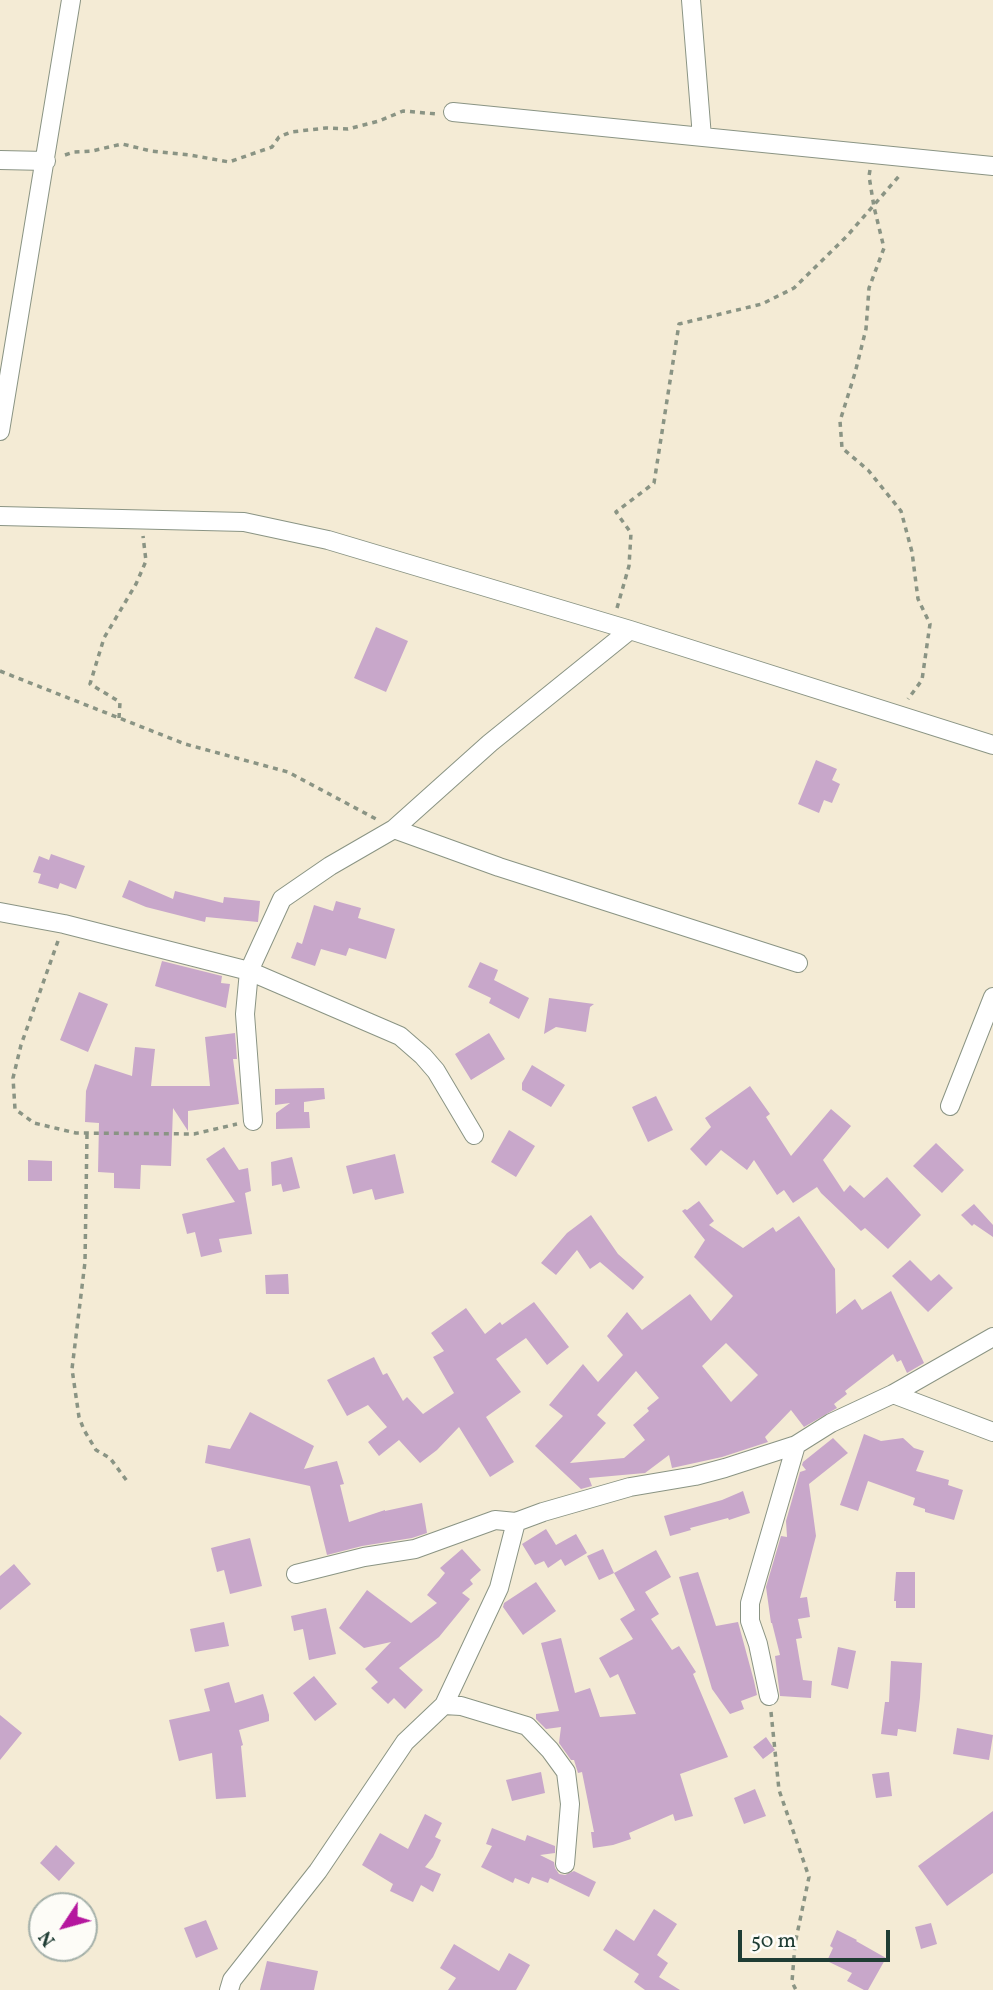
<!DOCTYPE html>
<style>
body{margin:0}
#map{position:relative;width:993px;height:1990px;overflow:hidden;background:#f4ebd5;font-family:Vollkorn,serif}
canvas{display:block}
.north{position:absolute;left:28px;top:1892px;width:70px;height:70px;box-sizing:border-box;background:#fdfcf7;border:2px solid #a4b0a9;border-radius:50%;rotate:234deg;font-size:19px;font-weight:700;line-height:28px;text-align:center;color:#1f3d34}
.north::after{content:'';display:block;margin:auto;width:24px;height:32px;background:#b5179e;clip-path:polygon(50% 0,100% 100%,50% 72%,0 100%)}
.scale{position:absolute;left:738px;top:1930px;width:152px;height:32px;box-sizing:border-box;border:4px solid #1f3d34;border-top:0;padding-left:9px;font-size:21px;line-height:24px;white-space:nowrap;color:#1f3d34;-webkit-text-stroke:5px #fdfcf7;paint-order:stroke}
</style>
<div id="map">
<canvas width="993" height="1990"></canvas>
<div class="north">N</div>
<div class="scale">50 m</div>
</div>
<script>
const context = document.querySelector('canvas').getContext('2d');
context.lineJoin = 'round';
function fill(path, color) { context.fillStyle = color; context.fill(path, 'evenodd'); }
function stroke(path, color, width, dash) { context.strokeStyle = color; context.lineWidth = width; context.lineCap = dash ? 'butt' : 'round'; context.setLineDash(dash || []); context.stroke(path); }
fill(new Path2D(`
 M376 627 408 641 386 692 354 678Z
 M816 760 837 769 832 780 840 784 832 803 824 800 819 813 798 804Z
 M51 854 85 866 76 889 60 883 58 889 38 883 41 874 33 872 39 856 49 860Z
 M129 880 173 899 175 891 223 903 224 897 260 901 258 922 206 917 205 922 146 907 122 897Z
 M336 901 361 908 358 918 395 929 386 959 349 948 346 956 321 949 315 966 291 958 297 942 302 944 314 905 333 911Z
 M162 961 222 976 221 983 230 984 226 1008 155 986Z
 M480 962 498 970 494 980 529 998 519 1019 489 1003 491 998 468 987Z
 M79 992 108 1004 88 1052 60 1040Z
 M549 998 594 1004 590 1007 586 1032 556 1027 544 1034Z
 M235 1033 237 1059H233L239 1104 188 1111V1131L173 1108 171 1166 141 1165 140 1189 114 1188V1173L98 1172 99 1123 85 1122 86 1091 95 1064 132 1076 135 1047 155 1049 151 1086H210L205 1037Z
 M489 1033 505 1059 471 1080 455 1054Z
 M532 1065 565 1085 551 1107 522 1090V1083Z
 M750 1086 770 1114 766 1117 791 1156 831 1109 851 1126 823 1160 844 1192 850 1185 864 1198 887 1177 921 1215 888 1249 865 1228 861 1231 821 1193 817 1187 793 1203 784 1190 777 1195 754 1160 747 1170 721 1150 706 1166 690 1149 711 1127 705 1118Z
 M324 1088 325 1099 304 1102V1112H309L310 1128 276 1129V1113L290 1103 275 1105V1089Z
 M656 1096 673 1130 648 1142 632 1107Z
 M509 1130 535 1146 516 1177 491 1162Z
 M936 1143 964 1170 942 1193 913 1166Z
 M224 1147 239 1170 248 1168 251 1191 245 1193 252 1234 219 1239 222 1252 201 1257 195 1232 187 1234 182 1214 235 1202 206 1159Z
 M395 1154 404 1193 375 1200 372 1189 353 1194 346 1166Z
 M292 1157 300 1188 283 1192 281 1184 272 1186 271 1162Z
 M28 1160 52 1161V1181H28Z
 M699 1201 714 1221 709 1225 743 1248 773 1227 776 1232 799 1216 835 1269 836 1314 855 1299 862 1310 891 1291 924 1363 907 1373 901 1360 897 1362 893 1354 845 1391 847 1394 834 1404 837 1408 804 1427 791 1410 765 1437 768 1442 722 1457 672 1468 669 1455 645 1473 589 1478 592 1486 581 1489 535 1446 563 1416 549 1405 583 1364 598 1382 623 1355 607 1336 627 1312 642 1330 690 1294 711 1321 733 1296 694 1257 705 1240 682 1211 685 1209 687 1210ZM726 1343 758 1375 731 1402 702 1366ZM636 1371 659 1398 647 1408 649 1411 633 1425 645 1440 624 1458 570 1463 606 1423 597 1415Z
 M974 1204 993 1225V1237L974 1224 972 1226 961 1215Z
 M591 1215 618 1254 644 1277 633 1290 600 1262 590 1269 577 1250 556 1275 541 1263 567 1233Z
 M910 1260 931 1281 939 1274 953 1288 928 1312 892 1276Z
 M288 1274 289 1294H266L265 1275Z
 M534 1302 569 1347 547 1365 526 1338 496 1359 521 1392 486 1417 514 1462 490 1477 459 1427 437 1450 420 1463 399 1440 379 1456 368 1442 387 1427 368 1405 347 1416 327 1380 374 1357 383 1375 387 1373 403 1401 407 1397 423 1414 454 1393 433 1357 444 1351 431 1333 466 1308 485 1334 500 1322 502 1325Z
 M250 1412 314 1446 304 1469 337 1461 344 1484 340 1485 349 1522 385 1510V1511L422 1503 427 1533 412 1538 362 1546 327 1555 310 1486 205 1463 208 1445 230 1449Z
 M864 1434 881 1441 903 1438 914 1448 924 1451 916 1471 949 1480 948 1485 963 1490 954 1520 925 1512V1509L913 1505 915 1498 868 1481 858 1511 840 1505Z
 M833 1438 848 1453 809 1484 816 1536 800 1598 807 1597 810 1617 798 1619 802 1638 796 1639 803 1680 812 1681 811 1698 780 1696 775 1656 780 1655 772 1623H771L766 1587 781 1536 787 1537 786 1521 800 1472 806 1470 802 1465 803 1462Z
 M743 1491 750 1513 729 1520 728 1518 690 1528 691 1530 670 1536 664 1516 722 1500Z
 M546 1529 556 1545 576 1534 587 1553 565 1566 561 1559 548 1568 544 1561 535 1565 522 1544Z
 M250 1538 262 1586 230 1594 224 1570 217 1572 211 1548Z
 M462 1549 481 1570 470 1580 473 1584 462 1593 470 1599 439 1637 399 1668 423 1690 405 1709 394 1698 388 1704 371 1688 378 1682 365 1669 391 1642 364 1648 339 1628 367 1590 411 1623 437 1603 427 1595 445 1573 440 1568Z
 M603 1549 614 1573 599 1580 587 1556Z
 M656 1550 671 1577 645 1592 659 1614 651 1619 672 1650 679 1646 696 1672 693 1674 728 1757 680 1774 693 1816 675 1821 673 1814 629 1833 631 1839 613 1845 593 1848 591 1832H594L582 1772 578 1773 574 1760H571L559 1743 561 1727 546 1729 536 1719V1714L559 1711 541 1643 561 1638 575 1693 590 1688 600 1717 636 1714 618 1674 610 1678 599 1658 633 1639 620 1619 635 1610 614 1573Z
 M14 1564 31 1584 0 1610V1576Z
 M698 1572 716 1626 738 1622 754 1681 757 1695 741 1701 744 1709 730 1714 712 1689 679 1577Z
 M896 1572H915V1608H896V1601H894Z
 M536 1582 556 1611 523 1635 503 1607 504 1603Z
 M326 1608 336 1654 309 1660 303 1629 294 1631 291 1616Z
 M224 1622 229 1646 195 1652 190 1629Z
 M838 1647 856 1651 848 1689 831 1685Z
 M891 1661 922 1663 920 1698 916 1732 898 1729 897 1736 881 1734 885 1702H889Z
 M314 1676 337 1704 315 1721 293 1693Z
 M229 1682 235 1703 263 1694 269 1715V1721L239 1730 243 1745 241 1746 246 1797 216 1799 212 1753 179 1761 169 1720 210 1711 204 1689Z
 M0 1715 22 1733 0 1760Z
 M957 1728 993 1735 989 1760 953 1754Z
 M766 1737 775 1750 763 1759 753 1747Z
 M541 1772 545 1793 512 1801 506 1780Z
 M889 1772 892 1796 876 1798 872 1774Z
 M755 1789 766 1816 744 1824 734 1798Z
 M993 1811V1873L947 1906 918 1866Z
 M425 1814 442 1823 435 1837 441 1840 433 1857 425 1867 441 1874 433 1892 421 1885 413 1902 390 1891 393 1884 362 1865 380 1833 408 1849Z
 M492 1828 525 1841 527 1835 555 1846V1853L540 1855 554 1862 555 1868 559 1874 565 1875 574 1871 596 1882 589 1897 550 1878 548 1883 532 1877 529 1884 515 1878 513 1883 481 1867 492 1846 486 1844Z
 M56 1845 75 1863 59 1881 40 1863Z
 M654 1909 677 1924 657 1955 668 1963 659 1977 680 1990H645L634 1982 639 1974 603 1950 616 1929 634 1941Z
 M206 1920 218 1949 196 1958 184 1928Z
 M931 1923 937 1944 921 1949 915 1927Z
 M837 1930 857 1940 856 1941 886 1958 868 1990H864L847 1981 852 1973 827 1961 833 1948 830 1946Z
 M454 1944 499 1971 509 1953 530 1965 516 1990H448L456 1978 440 1968Z
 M267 1961 318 1971 314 1990H260Z`), '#c8a7ca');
const street = new Path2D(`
 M691 0 702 137
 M453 112 993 166
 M0 160 46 161
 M0 431 71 0
 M0 516 244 522 328 540 630 630 993 745
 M394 829 499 867 798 963
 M0 912 64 924 249 971 400 1036 423 1056 436 1071 474 1135
 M950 1106 993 997
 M253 1121 245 1014 249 971 282 899 330 866 394 829 490 743 630 630
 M893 1394 993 1432
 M296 1574 364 1557 415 1549 495 1520 516 1522 543 1512 630 1487 695 1476 725 1468 796 1445 831 1423 893 1394 993 1337
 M769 1696 758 1644 750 1621V1603L796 1445
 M444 1705 461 1706 527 1726 550 1750 566 1772 570 1804 565 1864
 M229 1990 232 1980 318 1871 405 1742 444 1705 499 1588 516 1522`);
stroke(street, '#8a9484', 20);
stroke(new Path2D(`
 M65 155 74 152 92 151 122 144 151 151 190 155 229 162 272 147 279 137 291 132 326 128 348 129 379 121 403 111 437 114
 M870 170 869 176 874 207 884 248 869 288 866 329 855 373 840 421 842 448 868 470 901 511 912 552 918 599 930 624 922 680 908 699
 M617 608 629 566 631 533 616 512 654 483 679 324 762 304 794 288 847 236 900 175
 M0 671 185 744 288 772 376 819
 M119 718 120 702 90 684 104 638 136 584 146 561 143 536
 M58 941 21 1045 13 1078 15 1109 34 1123 76 1133 194 1134 237 1124
 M87 1134 85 1262 72 1369 79 1417 84 1430 96 1450 110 1458 127 1481
 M771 1712 779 1790 809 1877 795 1944 792 1982 796 1990`), '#8a9484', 3.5, [5, 5]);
stroke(street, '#fff', 18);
</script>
